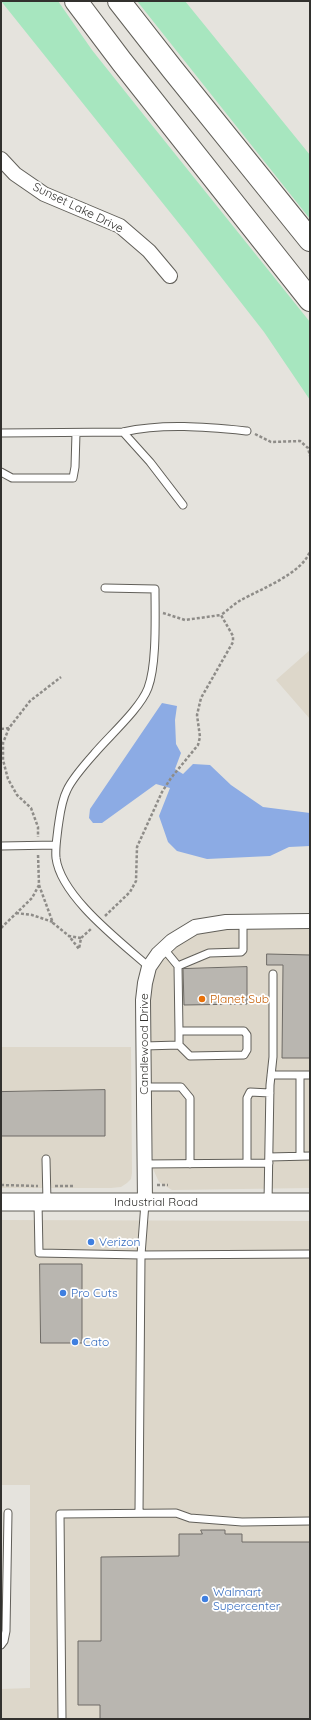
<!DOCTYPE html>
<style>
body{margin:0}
#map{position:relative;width:311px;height:1720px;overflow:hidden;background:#e5e3dd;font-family:Quicksand,sans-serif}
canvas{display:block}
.frame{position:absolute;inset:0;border:2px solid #32312e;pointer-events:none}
</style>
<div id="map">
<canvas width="311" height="1720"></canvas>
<div class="frame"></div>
</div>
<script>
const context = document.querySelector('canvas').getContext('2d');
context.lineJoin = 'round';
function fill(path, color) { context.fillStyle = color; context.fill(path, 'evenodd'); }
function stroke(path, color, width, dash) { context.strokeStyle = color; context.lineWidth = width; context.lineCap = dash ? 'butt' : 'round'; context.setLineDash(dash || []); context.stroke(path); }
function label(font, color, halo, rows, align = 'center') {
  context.font = font + ' Quicksand,sans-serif'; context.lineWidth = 3.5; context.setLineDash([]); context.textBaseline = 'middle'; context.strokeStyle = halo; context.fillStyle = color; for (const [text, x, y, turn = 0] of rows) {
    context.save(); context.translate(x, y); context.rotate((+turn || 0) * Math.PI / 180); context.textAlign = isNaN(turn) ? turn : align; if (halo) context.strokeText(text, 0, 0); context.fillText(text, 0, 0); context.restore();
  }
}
fill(new Path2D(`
 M310 650V719L276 680Z
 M218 929H310V1188L172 1190 159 1182 153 1169 148 998 151 979 158 963 184 939 202 932Z
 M1 1047H131L132 1173 131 1179 127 1183 121 1187 111 1188H1Z
 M1 1220 310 1221V1719H1V1689L30 1688V1485H1Z`), '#ddd7ca');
fill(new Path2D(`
 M1 1H58L92 50 139 109 310 322V400L264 332 189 236Z
 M137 1H185L310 155V219Z`), '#a7e6bf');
fill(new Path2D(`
 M162 703 177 706 175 720 176 744 181 753 175 769 183 774 193 764 210 765 231 785 263 807 310 813V846L289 847 270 856 207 859 177 851 168 842 159 816 170 788 156 784 102 823H93L89 818 90 809Z`), '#8cabe4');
const building = new Path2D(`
 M267 954 310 955V1058H282L283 965H267Z
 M247 967V1004L184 1005 183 969Z
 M105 1090V1136H1V1092Z
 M40 1264H82V1343H41Z
 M201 1530H225V1534H242V1542H310V1719H100V1705H78V1641H101V1557L179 1556V1534H202Z`);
fill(building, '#b9b6b0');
stroke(building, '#6e6b66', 1);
const service = new Path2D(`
 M123 432 150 462 183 505
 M1 433 123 432C164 423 205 427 247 431
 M1 472 12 478H73L75 467 76 433
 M105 588 155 589C155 616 157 664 148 688 140 709 109 736 94 754 86 763 72 779 67 790 61 802 60 815 58 828 57 838 55 848 56 858 61 897 121 942 149 967
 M1 846 56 845
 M164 949 178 966 179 1031
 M178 966 209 953 241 952 243 950V921
 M144 1046 179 1045 190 1056 244 1055 247 1050V1035L244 1031H179V1045
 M271 1075H310
 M300 1075V1156
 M144 1087H181L190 1098V1164
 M269 1157 310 1156
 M46 1159 47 1202
 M247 1163V1098L250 1092 270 1093
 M145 1164 269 1163
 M38 1202 39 1253 141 1255 310 1254
 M268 1202 270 1085 273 1057V974
 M139 1513 141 1255 145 1203
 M1 1645 4 1641 6 1631 8 1513
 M62 1719 60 1514 176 1513 190 1518 242 1522 310 1521`);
const minor = new Path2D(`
 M1 159 15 174 44 194 120 226 149 251 170 276
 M145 1203 143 1000 145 983 149 967 158 954 172 941 195 927 226 922 310 921`);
const tertiary = new Path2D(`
 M1 1202H310`);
const motorway = new Path2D(`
 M76 1 122 62 310 300
 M119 1 173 70 310 240`);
stroke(service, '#615f59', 9);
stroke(minor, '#615f59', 16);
stroke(tertiary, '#615f59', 19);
stroke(motorway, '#615f59', 24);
stroke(new Path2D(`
 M255 434 271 442 300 441 308 448 310 456
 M163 613 185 620 221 615
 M9 728 3 743V760L8 779 17 795 31 808 38 827V837
 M1 729 9 728 30 701 61 677
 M39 885 53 923 69 936
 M16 913 32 915 53 922
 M105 916 130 892 136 881 137 847 162 792 171 778 198 745 200 737 197 715 201 698 233 642V636L221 615C228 610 234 604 241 600 261 589 303 573 310 551
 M1 928 32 898 39 885 38 854
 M81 938 69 936 79 949 81 938 92 928
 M1 1185 38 1186
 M157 1185H168
 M55 1186H74`), '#8e8c88', 2.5, [3, 2]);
stroke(service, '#fff', 7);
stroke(minor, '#fff', 14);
stroke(tertiary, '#fff', 17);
stroke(motorway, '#fff', 22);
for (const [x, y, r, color] of [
 [202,999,4,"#e8710a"],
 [91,1242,4,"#3f7fe0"],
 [63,1293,4,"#3f7fe0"],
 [75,1342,4,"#3f7fe0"],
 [205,1599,4,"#3f7fe0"]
]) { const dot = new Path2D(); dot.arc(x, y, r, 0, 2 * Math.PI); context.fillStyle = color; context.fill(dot); stroke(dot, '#fff', 1.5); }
label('12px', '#32312e', '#fff', [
 ["Sunset Lake Drive",78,208,26],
 ["Candlewood Drive",144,1044,-90],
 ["Industrial Road",156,1202]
]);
label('12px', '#c56008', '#fff', [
 ["Planet Sub",210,999]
], 'left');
label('12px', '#366cbe', '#fff', [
 ["Verizon",99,1242],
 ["Pro Cuts",71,1293],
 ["Cato",83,1342],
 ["Walmart",213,1592],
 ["Supercenter",213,1606]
], 'left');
</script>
